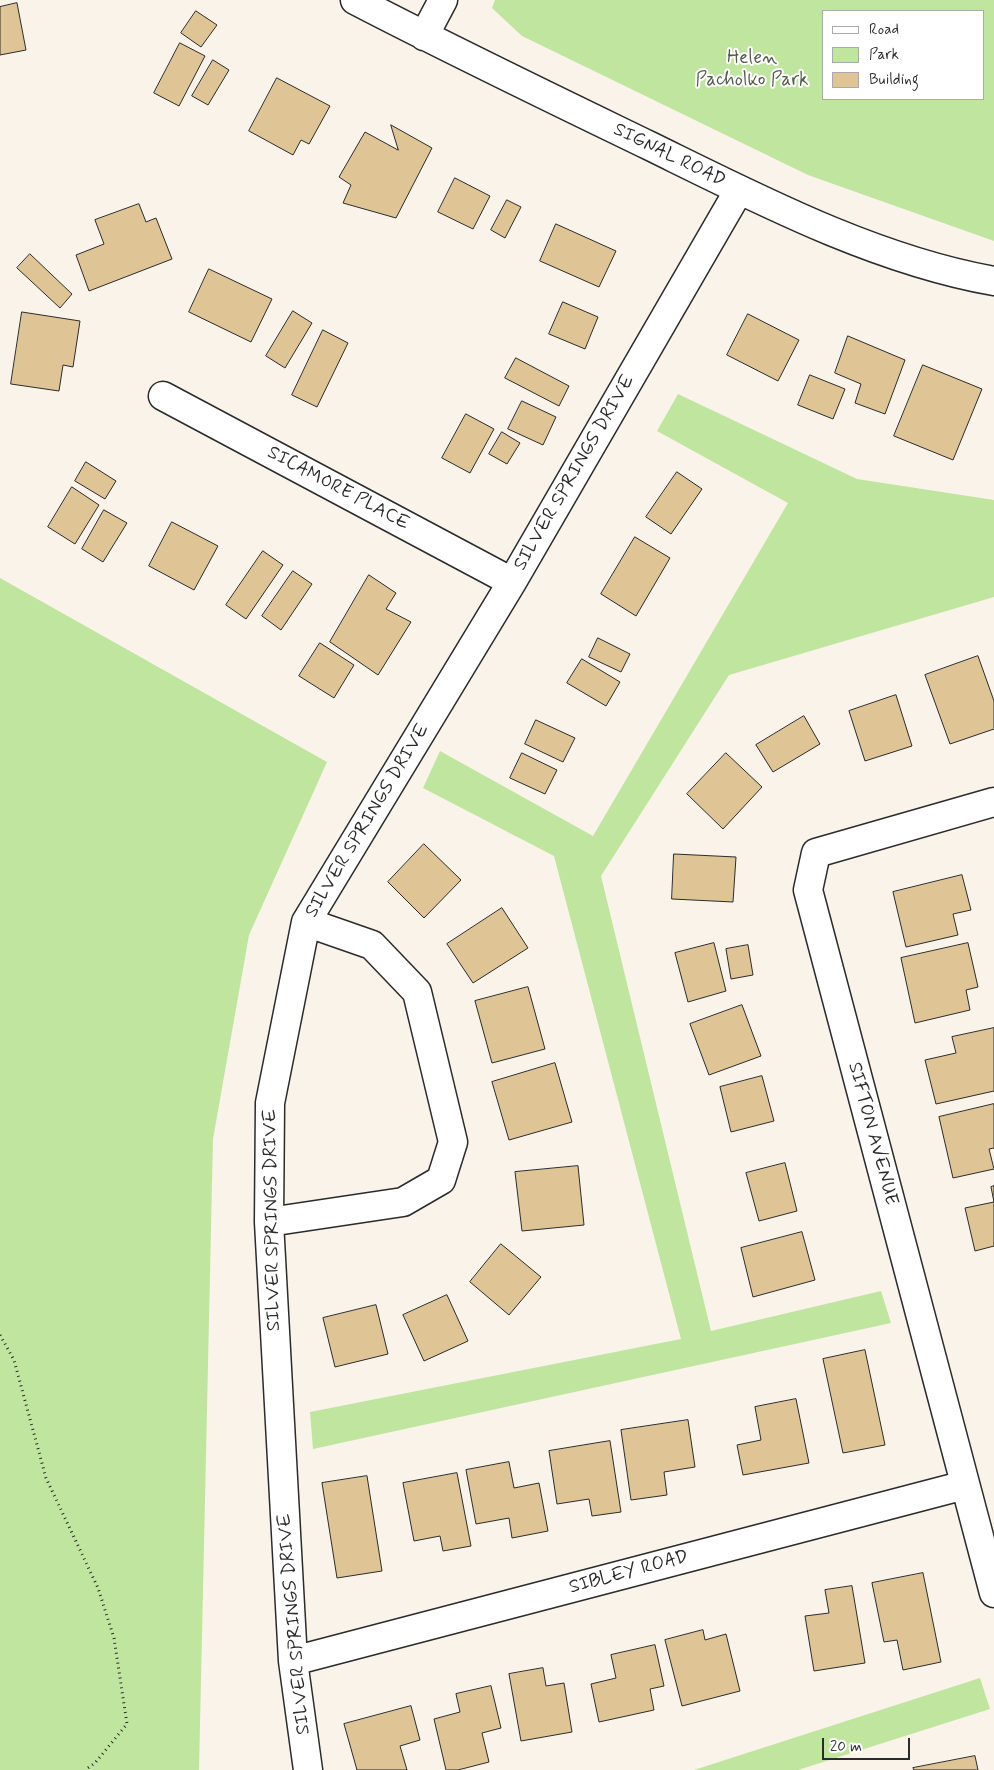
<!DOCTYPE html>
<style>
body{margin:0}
#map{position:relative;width:994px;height:1770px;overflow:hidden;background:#f9f3ea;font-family:Mynerve,sans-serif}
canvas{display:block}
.legend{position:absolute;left:822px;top:10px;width:162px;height:90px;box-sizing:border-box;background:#fff;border:1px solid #aaa;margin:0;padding:6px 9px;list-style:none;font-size:15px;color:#2b2b2b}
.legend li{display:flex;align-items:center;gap:10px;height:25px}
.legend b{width:25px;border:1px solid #aaa}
.scale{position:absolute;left:822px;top:1738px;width:88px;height:22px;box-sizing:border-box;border:2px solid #2b2b2b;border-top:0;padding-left:6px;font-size:15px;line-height:18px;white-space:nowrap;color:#2b2b2b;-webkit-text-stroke:4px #fff;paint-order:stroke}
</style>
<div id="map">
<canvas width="994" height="1770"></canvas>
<ul class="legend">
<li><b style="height:6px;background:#fff"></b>Road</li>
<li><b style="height:14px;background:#c0e59f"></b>Park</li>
<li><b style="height:14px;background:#dfc595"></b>Building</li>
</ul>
<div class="scale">20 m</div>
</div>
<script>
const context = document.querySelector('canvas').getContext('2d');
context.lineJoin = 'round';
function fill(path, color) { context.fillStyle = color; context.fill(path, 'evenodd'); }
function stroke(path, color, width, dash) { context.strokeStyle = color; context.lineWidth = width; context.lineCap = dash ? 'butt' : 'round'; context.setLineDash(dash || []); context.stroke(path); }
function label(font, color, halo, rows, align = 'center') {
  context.font = font + ' Mynerve,sans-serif'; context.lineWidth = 4; context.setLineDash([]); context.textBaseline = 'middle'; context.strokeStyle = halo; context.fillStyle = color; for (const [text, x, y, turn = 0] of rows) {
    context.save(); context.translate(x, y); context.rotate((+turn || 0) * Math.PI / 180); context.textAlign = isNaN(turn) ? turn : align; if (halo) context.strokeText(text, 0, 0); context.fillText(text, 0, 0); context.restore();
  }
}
fill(new Path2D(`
 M495 0H994V241L808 175 522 36 492 8ZM823 11H983V99H823Z
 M678 394 857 479 994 500V597L729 675 601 876 711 1331 881 1291 891 1323 313 1449 310 1412 681 1339 554 856 423 788 440 751 593 836 788 503 657 431Z
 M0 578 327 762 249 935 213 1139 199 1770H0Z
 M980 1678 990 1709 798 1770H694Z`), '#c0e59f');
const building = new Path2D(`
 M17 3 26 50 0 55V7Z
 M196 11 217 25 201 47 181 33Z
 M180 43 205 56 179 106 154 93Z
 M213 60 229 70 208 105 192 96Z
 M277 78 330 106 309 144 301 140 293 155 249 131Z
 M391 125 432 148 396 218 343 203 351 185 339 177 365 132 398 150Z
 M455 178 490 196 473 229 438 212Z
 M507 200 521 207 505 238 491 230Z
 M139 204 146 222 156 218 172 259 89 291 76 255 104 244 95 220Z
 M556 224 616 251 599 287 540 261Z
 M30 254 72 294 60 308 17 268Z
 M209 269 272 299 251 342 189 312Z
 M563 302 598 317 585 349 549 334Z
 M293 311 312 323 285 368 266 356Z
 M22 312 80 321 73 367 63 365 59 391 11 384Z
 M748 314 799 340 778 381 727 355Z
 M323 330 348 343 317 407 292 395Z
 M848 336 905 360 885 414 855 403 861 384 835 373Z
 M516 358 569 386 559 406 505 378Z
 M923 365 982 389 953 460 894 436Z
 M810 375 845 389 833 419 798 405Z
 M522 401 556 417 543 445 508 429Z
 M466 414 494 429 470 473 442 458Z
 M502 432 520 443 507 464 489 454Z
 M86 462 116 481 105 499 75 481Z
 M677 472 702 489 671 534 646 517Z
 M72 487 99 505 75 544 48 527Z
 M104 510 127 523 103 562 82 549Z
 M172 522 218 546 194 590 149 566Z
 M635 537 670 558 636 616 601 594Z
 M263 551 283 565 246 619 226 605Z
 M293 571 312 584 281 630 262 616Z
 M369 575 396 593 386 609 411 622 378 675 330 642Z
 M598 638 630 654 621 672 589 657Z
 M320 643 354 665 334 698 299 676Z
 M978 656 994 701V729L950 744 925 675Z
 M582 659 620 682 606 706 567 683Z
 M896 695 912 746 865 761 849 711Z
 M804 716 820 744 773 772 756 745Z
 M536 720 575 738 563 762 525 744Z
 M522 753 557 770 545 794 510 778Z
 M726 753 762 787 723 829 687 794Z
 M424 844 461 880 424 918 388 882Z
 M674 854 736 857 733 902 672 899Z
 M962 875 971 910 953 914 958 935 906 947 893 892Z
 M502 908 528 948 473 983 447 944Z
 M714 943 726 991 688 1002 675 953Z
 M968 943 978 987 966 990 970 1010 915 1023 901 958Z
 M748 945 753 975 731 979 726 949Z
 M528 987 545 1049 492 1063 475 1001Z
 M742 1005 761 1056 709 1075 690 1024Z
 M994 1028V1091L936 1104 925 1060 956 1053 952 1037Z
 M555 1063 572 1122 509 1140 492 1082Z
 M762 1076 774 1121 731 1132 720 1087Z
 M994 1104V1148L989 1149 994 1169 953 1178 939 1117Z
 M785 1163 797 1211 759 1221 746 1173Z
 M578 1166 584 1225 522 1231 515 1172Z
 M994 1186V1246L975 1251 965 1208 994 1202 991 1187Z
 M802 1232 815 1280 753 1297 741 1248Z
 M501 1244 541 1277 509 1315 470 1282Z
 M447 1295 468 1341 424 1361 403 1315Z
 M376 1305 388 1354 335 1367 323 1318Z
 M865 1350 885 1445 843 1453 823 1359Z
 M796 1399 809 1463 743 1475 737 1445 761 1440 755 1407Z
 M688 1420 695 1467 664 1472 667 1495 631 1500 621 1430Z
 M610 1441 621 1512 592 1516 589 1499 557 1504 549 1451Z
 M509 1462 514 1488 539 1483 548 1531 512 1538 509 1518 476 1524 466 1470Z
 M457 1473 471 1546 443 1551 440 1536 414 1541 403 1483Z
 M367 1476 382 1571 337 1578 322 1483Z
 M923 1573 941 1662 903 1670 897 1640 884 1642 872 1583Z
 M852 1586 865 1663 814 1671 805 1616 829 1613 825 1590Z
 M703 1630 705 1640 726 1634 740 1691 682 1706 665 1640Z
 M655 1645 664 1686 650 1689 654 1710 599 1722 591 1684 616 1678 611 1655Z
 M543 1668 546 1686 564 1683 572 1732 521 1741 509 1674Z
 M491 1686 501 1728 482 1733 489 1762 458 1770H446L434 1719 460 1712 456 1694Z
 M411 1706 420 1740 400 1746 407 1770H357L344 1724Z
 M975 1756 978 1770H914L913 1768Z`);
fill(building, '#dfc595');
stroke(building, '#2b2b2b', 1);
const minor = new Path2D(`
 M355 0C453 51 551 98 650 146 758 199 875 260 994 281
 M424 36 443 0
 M163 396 512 582
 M994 802 816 853 808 890 994 1593
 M269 1222 403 1202 441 1180 453 1142 417 992 372 945 306 922
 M293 1661 965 1485
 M308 1770 293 1661 269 1222 270 1103 306 922 512 582 739 190`);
stroke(minor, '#2b2b2b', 31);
stroke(new Path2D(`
 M0 1335 14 1360 46 1478 98 1588 114 1638 127 1724 95 1763 85 1770`), '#2b2b2b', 3, [1, 4]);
stroke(minor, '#fff', 28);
label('19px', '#505a48', '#fff', [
 ["Helen",752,59],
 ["Pacholko Park",752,81]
]);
label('19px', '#2b2b2b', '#fff', [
 ["SIGNAL ROAD",669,156,26],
 ["SILVER SPRINGS DRIVE",575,473,-60],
 ["SICAMORE PLACE",338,489,28],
 ["SILVER SPRINGS DRIVE",368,821,-59],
 ["SIFTON AVENUE",872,1134,75],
 ["SILVER SPRINGS DRIVE",273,1220,-91],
 ["SIBLEY ROAD",629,1573,-15],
 ["SILVER SPRINGS DRIVE",295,1624,-95]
]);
</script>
